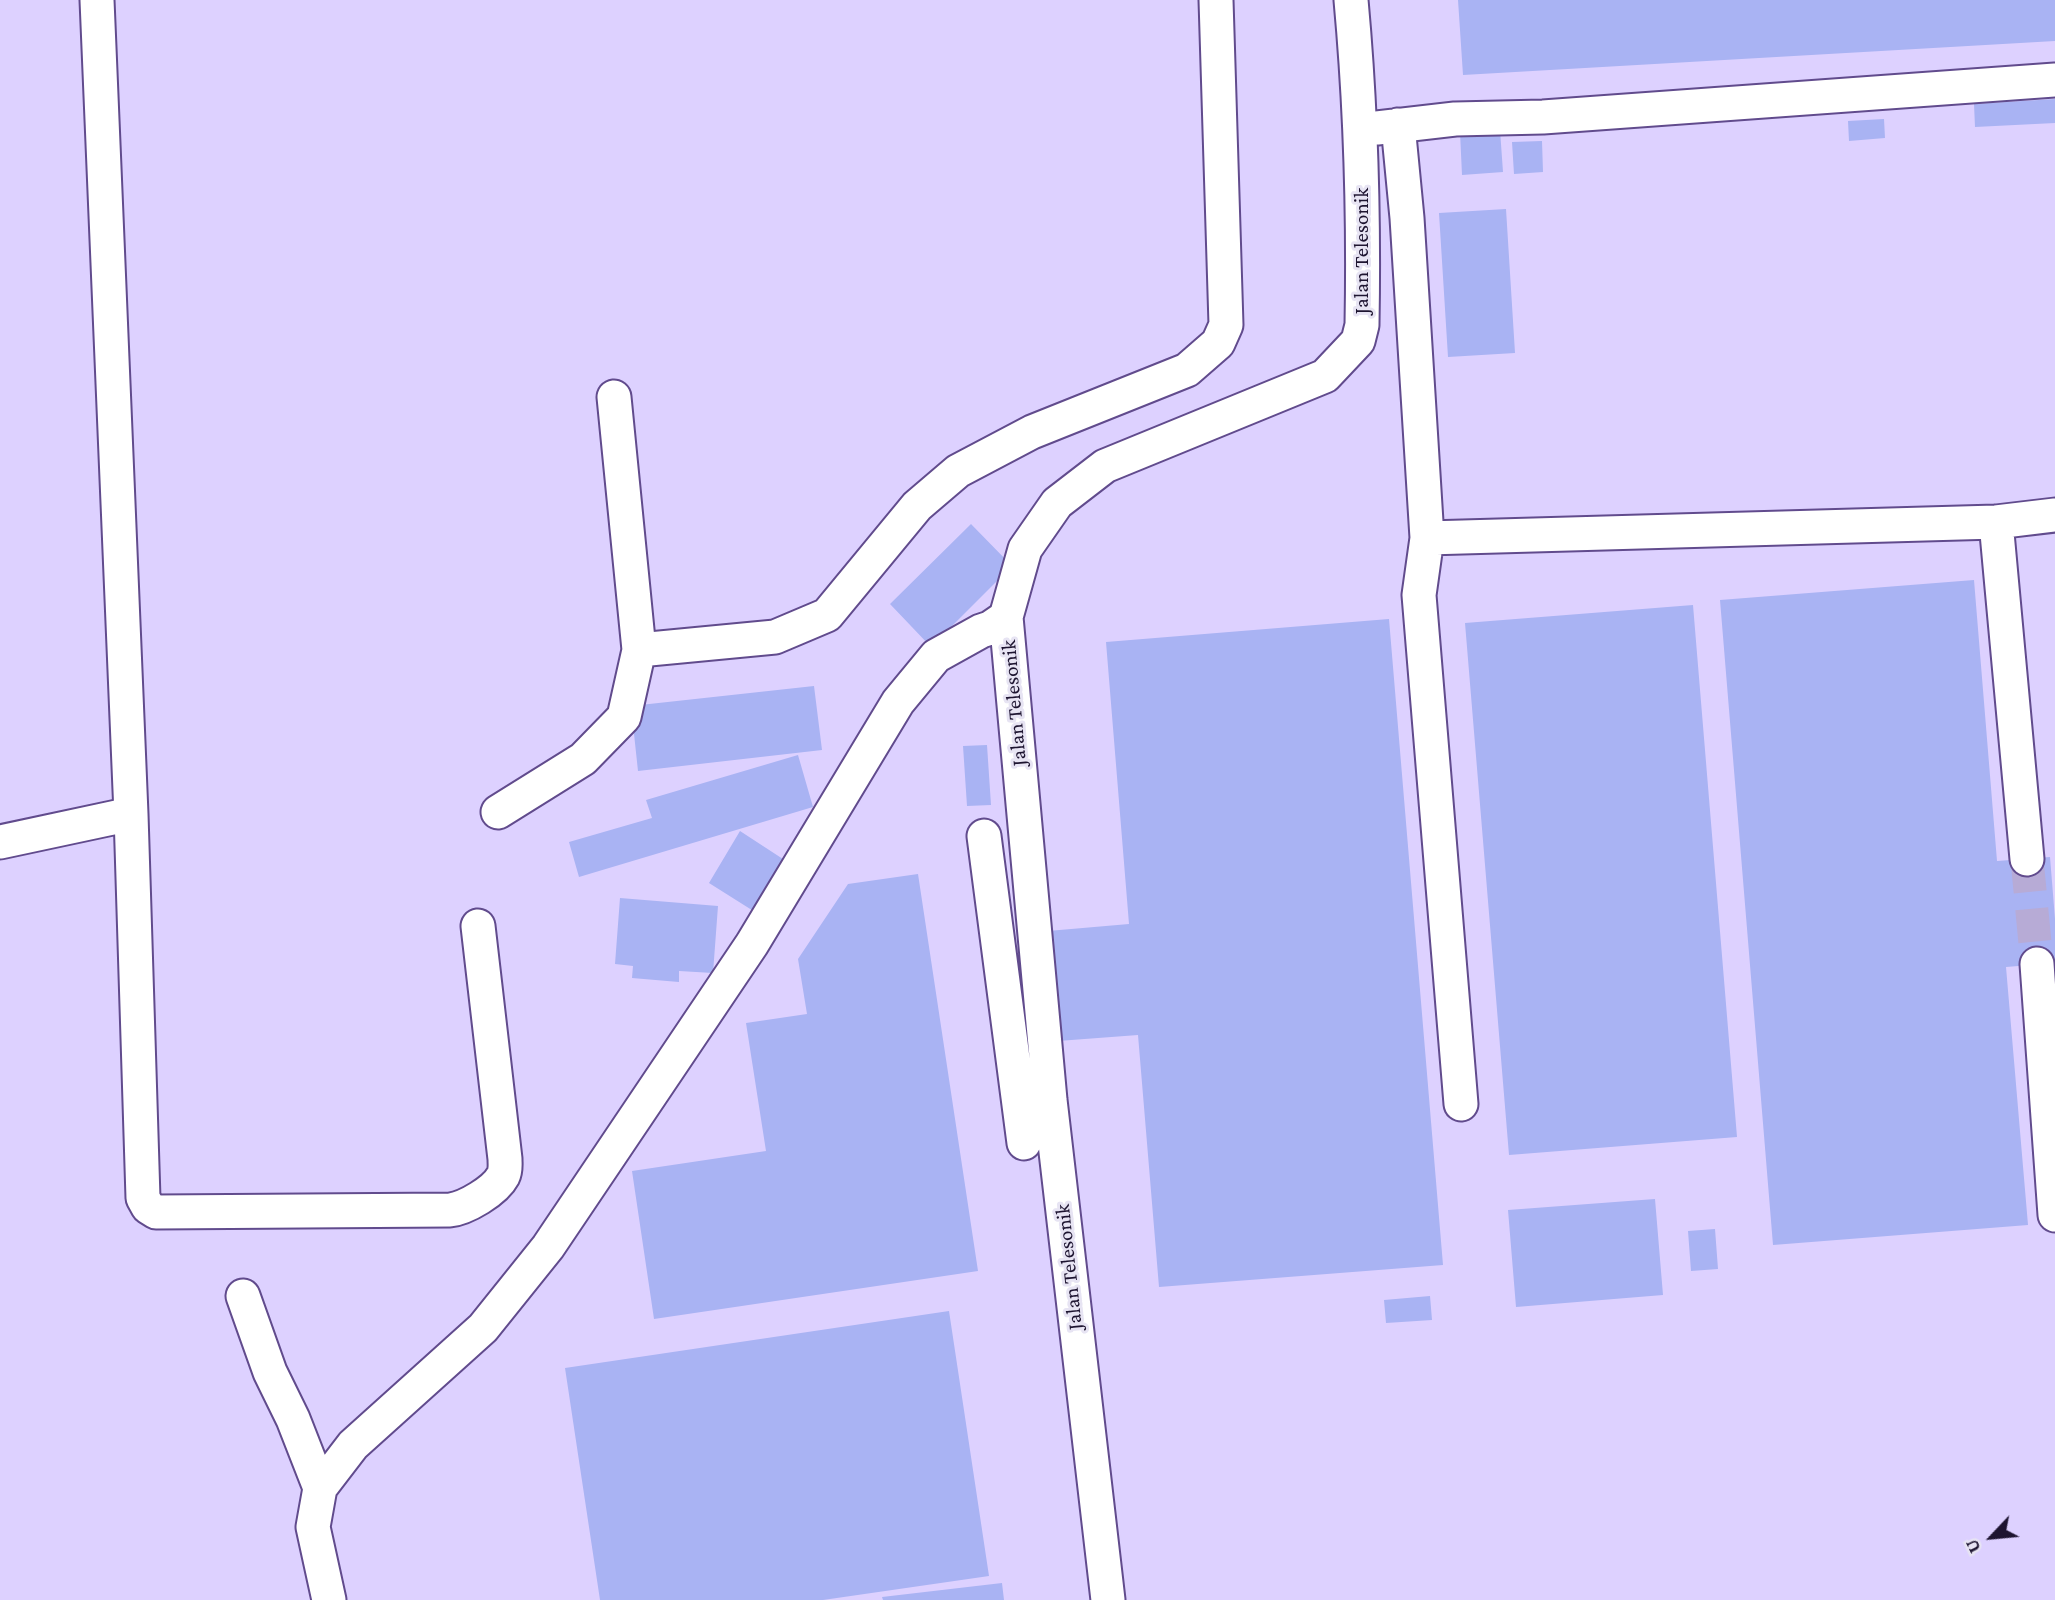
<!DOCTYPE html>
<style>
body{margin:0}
#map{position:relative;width:2055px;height:1600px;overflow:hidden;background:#ddd1ff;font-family:"Crimson Pro",serif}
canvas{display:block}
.north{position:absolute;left:1957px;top:1502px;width:70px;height:70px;-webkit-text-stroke:5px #e7e4f3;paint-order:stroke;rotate:244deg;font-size:19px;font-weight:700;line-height:28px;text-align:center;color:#1d1430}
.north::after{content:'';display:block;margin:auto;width:24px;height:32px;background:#1d1430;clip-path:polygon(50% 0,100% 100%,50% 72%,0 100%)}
</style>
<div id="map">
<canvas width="2055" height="1600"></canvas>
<div class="north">U</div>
</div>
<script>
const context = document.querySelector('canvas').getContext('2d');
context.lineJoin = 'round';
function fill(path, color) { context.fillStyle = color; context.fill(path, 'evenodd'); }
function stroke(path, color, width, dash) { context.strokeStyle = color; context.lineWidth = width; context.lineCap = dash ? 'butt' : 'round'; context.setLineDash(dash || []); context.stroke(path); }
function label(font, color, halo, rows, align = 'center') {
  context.font = font + ' "Crimson Pro",serif'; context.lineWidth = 6; context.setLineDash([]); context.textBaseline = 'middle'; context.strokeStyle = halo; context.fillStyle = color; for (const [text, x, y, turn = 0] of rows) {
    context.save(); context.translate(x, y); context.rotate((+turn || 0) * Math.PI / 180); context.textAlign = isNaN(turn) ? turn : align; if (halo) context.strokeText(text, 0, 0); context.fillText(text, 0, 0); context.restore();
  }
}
fill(new Path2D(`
 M1458 0H2055V41L1463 75Z
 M2055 99V123L1975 127 1974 104Z
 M1884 119 1885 138 1849 141 1848 121Z
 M1500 130 1503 172 1462 175 1460 132Z
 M1542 141 1543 172 1514 174 1512 142Z
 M1506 209 1515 353 1448 357 1439 213Z
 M971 524 1012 566 931 647 890 604Z
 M1974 580 1997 861 2050 857 2055 919V963L2006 967 2028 1225 1773 1245 1720 600Z
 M1693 605 1737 1137 1509 1155 1465 623Z
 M1389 619 1443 1265 1159 1287 1138 1035 1058 1041 1048 931 1129 924 1106 642Z
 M814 686 822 750 638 771 631 706Z
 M987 745 991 805 967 806 963 746Z
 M798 755 813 807 579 877 569 842 652 818 646 800Z
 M740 831 786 861 755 912 709 883Z
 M918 874 978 1271 654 1319 632 1171 766 1151 746 1023 807 1014 798 959 848 884Z
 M620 898 718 906 713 973 679 971V982L632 978 633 966 615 964Z
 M1655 1199 1663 1295 1516 1307 1508 1210Z
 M1715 1229 1718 1269 1691 1271 1688 1231Z
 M1430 1296 1432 1320 1386 1323 1384 1300Z
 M949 1311 989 1576 823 1600H600L565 1368Z
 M1002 1583 1004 1600H883L882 1597Z`), '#a9b3f3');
stroke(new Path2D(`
 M2027 859 2037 964`), '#b7abd6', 33, [33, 17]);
const minor = new Path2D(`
 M97 0 131 814 143 1198 148 1207 156 1212 450 1210C466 1208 495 1191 503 1176 506 1170 505 1165 505 1159L478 926
 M1398 125 1407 218 1427 538 1419 595 1461 1104
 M1377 128 1455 119 1543 117 2055 80
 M614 397 639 650
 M1996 522 2027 859
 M1427 538 1996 522 2055 515
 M498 812 583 759 624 717 639 650 775 637 827 615 917 506 958 471 1032 432 1187 370 1218 343 1226 325 1216 0
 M984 836 1024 1143
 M0 842 131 814
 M2037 964 2055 1215
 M243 1296 270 1372 293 1419 320 1488
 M329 1600 313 1527 320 1488 353 1445 483 1328 548 1247 752 944 898 702 936 656 981 631 990 628 1006 617
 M1108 1600 1050 1100 1006 617 1025 549 1057 503 1105 466 1325 376 1358 341 1362 325C1364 215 1361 109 1351 0`);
stroke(minor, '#614b8d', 37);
stroke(minor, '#fff', 33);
label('21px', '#1d1430', '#e7e4f3', [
 ["Jalan Telesonik",1362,251,-90],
 ["Jalan Telesonik",1014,703,-95],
 ["Jalan Telesonik",1069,1267,-96]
]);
</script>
